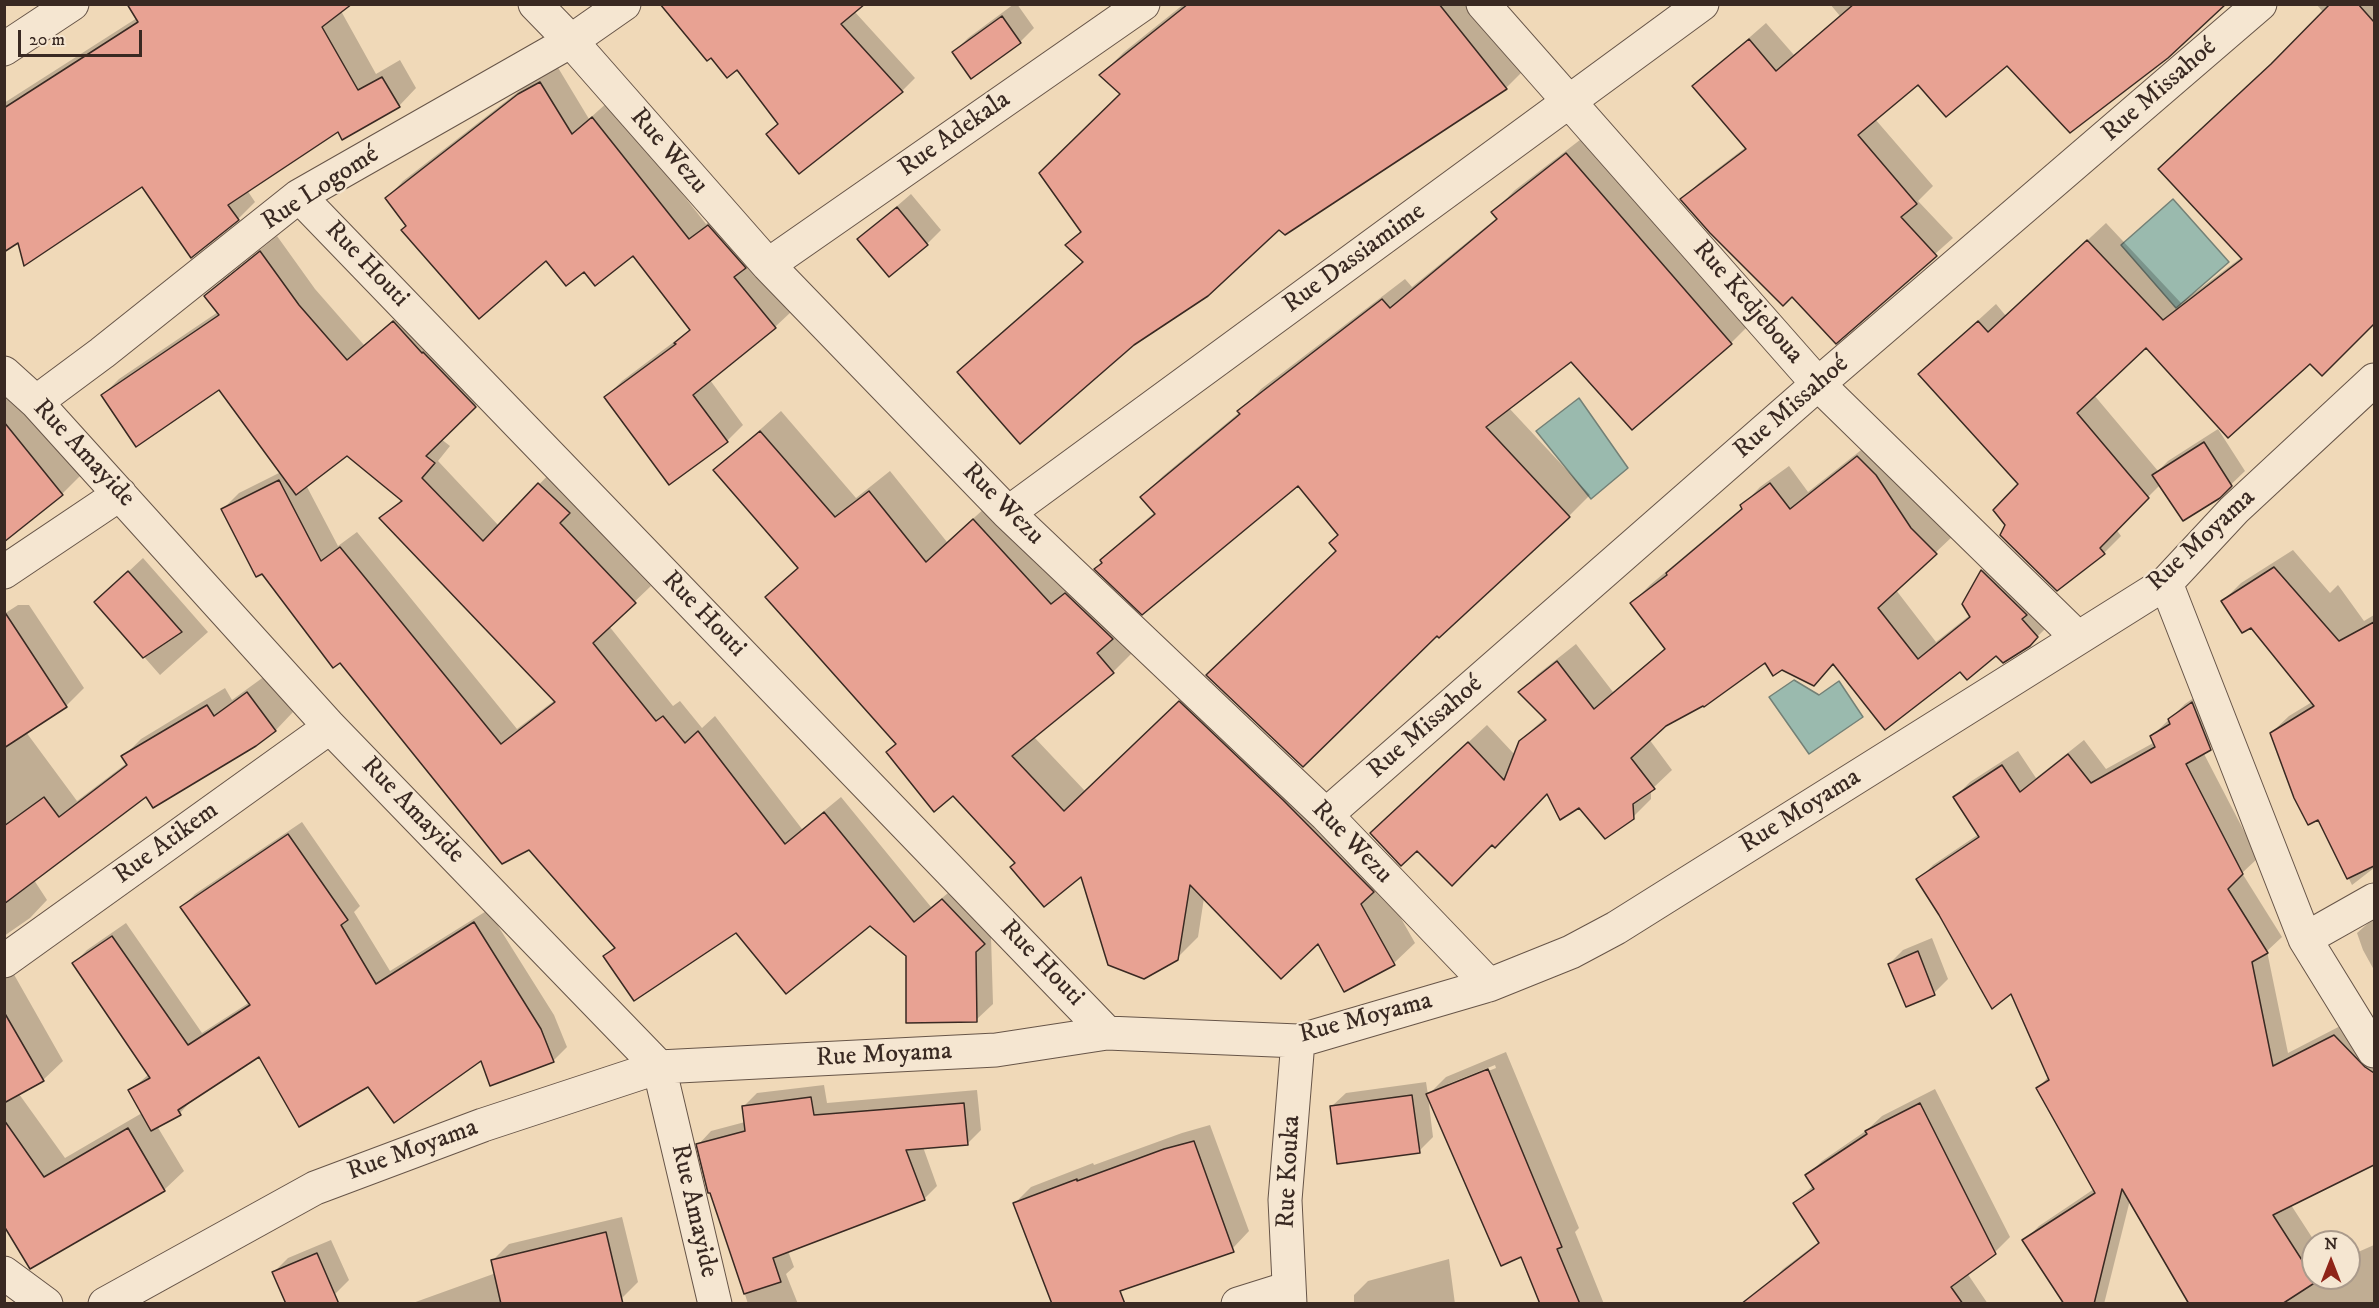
<!DOCTYPE html>
<meta charset="utf-8">
<style>
body{margin:0}
#map{position:relative;width:2379px;height:1308px;overflow:hidden;background:#f0d9b8;font-family:"IM FELL DW Pica",serif}
canvas{display:block}
.frame{position:absolute;inset:0;border:6px solid #392922;pointer-events:none}
.north{position:absolute;left:2301px;top:1230px;width:60px;height:60px;box-sizing:border-box;background:#f5e6d1;border:2px solid #aa9a8b;border-radius:50%;rotate:0deg;font-size:16px;font-weight:700;line-height:24px;text-align:center;color:#392922}
.north::after{content:'';display:block;margin:auto;width:21px;height:27px;background:#8f2418;clip-path:polygon(50% 0,100% 100%,50% 72%,0 100%)}
.scale{position:absolute;left:18px;top:30px;width:124px;height:27px;box-sizing:border-box;border:3px solid #392922;border-top:0;padding-left:8px;font-size:18px;line-height:21px;white-space:nowrap;color:#392922;-webkit-text-stroke:4px #f5e6d1;paint-order:stroke}
</style>
<div id="map">
<canvas width="2379" height="1308"></canvas>
<div class="frame"></div>
<div class="north">N</div>
<div class="scale">20 m</div>
</div>
<script>
const context = document.querySelector('canvas').getContext('2d');
context.lineJoin = 'round';
function fill(path, color) { context.fillStyle = color; context.fill(path, 'evenodd'); }
function stroke(path, color, width, dash) { context.strokeStyle = color; context.lineWidth = width; context.lineCap = dash ? 'butt' : 'round'; context.setLineDash(dash || []); context.stroke(path); }
function label(font, color, halo, rows, align = 'center') {
  context.font = font + ' "IM FELL DW Pica",serif'; context.lineWidth = 4.5; context.setLineDash([]); context.textBaseline = 'middle'; context.strokeStyle = halo; context.fillStyle = color; for (const [text, x, y, turn = 0] of rows) {
    context.save(); context.translate(x, y); context.rotate((+turn || 0) * Math.PI / 180); context.textAlign = isNaN(turn) ? turn : align; if (halo) context.strokeText(text, 0, 0); context.fillText(text, 0, 0); context.restore();
  }
}
const water = new Path2D(`
 M2173 199 2229 262 2176 308 2121 245Z
 M1579 398 1628 468 1591 499 1536 431Z
 M1794 680 1819 695 1839 681 1863 717 1809 754 1769 697Z`);
fill(water, '#9abaae');
stroke(water, '#738076', 1.5);
fill(new Path2D(`
 M1014 4H1017L1034 28 1020 42 972 77 954 52 968 38Z
 M1184 4H1481L1529 65 1506 88 1279 228 959 372 982 349 1083 261 1067 245 1082 230 1122 93 1101 75 1124 52Z
 M1830 4H2223L2007 64 1918 83 1875 119 1933 186 1918 201 1953 238 1836 342 1792 295 1682 199 1699 183 1746 147 1694 86 1766 23 1794 55 1840 16Z
 M2316 4H2374V322L2322 374 2310 362 2146 346 2094 395 2158 471 2168 461 2218 429 2245 471 2219 496 2160 485 2116 529 2121 536 2104 553 2020 484 1938 357 1996 304 2006 316 2106 223 2181 303 2242 257 2290 47 2324 13Z
 M666 9 854 11 915 78 902 91 799 172 779 124 737 68 711 56Z
 M341 11 376 74 400 60 416 88 399 106 338 130 247 190 255 202 238 219 142 185 19 241 4 250V103L137 18Z
 M557 66 589 119 609 101 706 224 725 209 792 311 775 327 710 380 743 425 727 441 606 397 622 381 691 329 633 254 584 270 408 225 387 198 403 181 536 78Z
 M1589 133 1752 322 1731 343 1572 359 1509 408 1590 495 1569 516 1338 550 1340 535 1298 484 1104 562 1102 560 1124 539 1155 512 1142 497 1163 476 1240 412 1261 389 1405 279 1412 287 1498 217 1493 212 1515 190Z
 M911 194 941 230 927 244 859 239Z
 M277 236 315 289 364 345 410 306 491 390 441 439 450 446 438 461 499 526 555 468 585 496 575 506 651 586 609 626 673 706 680 701 702 728 715 716 802 829 841 797 931 907 959 884 991 936 993 1004 976 1020 908 955 870 924 736 931 605 956 615 946 530 848 340 661 223 509 239 493 281 472 219 388 103 395 119 379 218 312 206 296 223 280ZM347 454 402 499 381 518 555 700 517 729 357 532 338 546 306 485Z
 M4 382 80 476 62 494 4 540Z
 M781 411 856 498 890 471 947 542 995 499 1133 652 1113 672 1034 737 1085 791 1200 682 1381 883 1415 943 1394 963 1319 942 1204 898 1198 937 1177 958 1082 874 1017 863 953 794 897 743 767 597 799 567 715 470Z
 M1875 439 1954 535 1896 590 1936 642 1970 615 1964 604 1982 571 2000 553 2048 626 2029 645 1996 654 1961 670 1834 663 1814 684 1765 661 1665 725 1649 739 1672 770 1651 790V799L1633 817 1579 806 1547 792 1390 815 1487 725 1515 755 1520 741 1546 717 1520 692 1538 674 1576 644 1613 692 1666 648 1632 603 1650 585 1743 507 1742 506 1760 487 1789 466 1808 492Z
 M2293 550 2330 593 2338 585 2364 621 2374 615V868L2352 885 2319 818 2271 733 2289 716 2312 702 2251 626 2223 601 2241 583Z
 M143 558 208 632 160 675 96 602Z
 M18 605H29L84 688 67 705 26 732 77 801 127 763 123 757 141 739 225 688 232 700 265 676 293 712 276 730 256 744 147 795 34 880 47 900 30 918 4 936V614Z
 M2208 688 2225 733 2203 752 2258 858 2242 873 2282 937 2267 951 2288 1053 2350 1021 2374 1047V1167L2373 1164 2291 1205 2315 1242H2313V1278H2349V1256L2374 1245V1304H2190L2130 1200 2104 1304H2066L2024 1241 2039 1226 2094 1189 2038 1088 2049 1076 2012 992 1941 914 1918 880 1933 865 1979 834 1955 797 1970 782 2018 751 2036 778 2084 740 2106 769 2155 742 2152 736 2185 704Z
 M302 822 360 906 354 912 390 971 488 910 554 1015 567 1047 553 1061 482 1059 369 1085 260 1055 193 1099 180 1113 157 1126 184 1171 164 1190 4 1223V975L12 971 63 1061 43 1080 19 1094 65 1158 142 1113 130 1091 149 1074 74 963 87 950 126 923 202 1033 250 1002 182 907 195 894Z
 M2374 918V970L2363 950 2357 933Z
 M1932 938 1948 979 1934 993 1889 964 1903 950Z
 M1506 1052 1579 1228 1575 1232 1604 1304H1542L1522 1255 1428 1096 1433 1137 1419 1151 1331 1107 1346 1093 1426 1082 1428 1095 1446 1077ZM1495 1065 1496 1068 1448 1087V1084Z
 M824 1085 827 1103 977 1090 981 1130 967 1144 923 1147 937 1186 924 1199 788 1251 794 1267 786 1274 798 1304H748L698 1145 711 1131 745 1122 743 1107 757 1093Z
 M1935 1089 2010 1237 1995 1252 1967 1273 1988 1304H1751L1783 1269 1820 1241 1795 1203 1813 1186 1807 1176 1822 1161 1867 1130 1882 1116Z
 M1210 1125 1249 1231 1233 1248 1183 1266 1015 1203 1031 1187 1093 1163 1094 1165 1182 1133Z
 M622 1217 638 1282 621 1299 601 1304H410L496 1273 493 1260 509 1244Z
 M331 1240 349 1280 335 1294 274 1272 288 1258Z
 M1449 1259 1455 1304H1354V1295L1368 1281Z`), '#0003');
const building = new Path2D(`
 M127 4H352L322 27 358 90 382 77 400 107 342 140 338 132 228 205 239 220 191 258 142 187 24 266 18 243 4 252V108L138 22Z
 M660 4H865L841 24 903 92 799 174 766 134 778 124 737 70 727 78 711 58 707 61Z
 M1188 4H1439L1507 89 1285 235 1279 230 1208 296 1134 345 1020 444 957 372 1083 262 1065 245 1081 232 1039 173 1120 94 1099 75Z
 M1854 4H2226L2168 58 2070 133 2007 66 1946 117 1918 85 1858 135 1917 204 1901 217 1937 256 1836 344 1792 297 1783 306 1710 233 1680 199 1746 149 1692 86 1749 39 1776 71Z
 M2330 4H2358L2374 22V324L2322 376 2310 364 2228 438 2146 348 2077 413 2149 498 2100 548 2105 554 2057 591 2000 535 2005 525 1993 510 2018 484 1918 374 1978 321 1988 332 2087 240 2163 320 2242 259 2158 169 2271 64Z
 M1002 16 1021 43 971 79 952 52Z
 M540 82 572 134 592 117 689 239 708 225 746 268 734 277 776 328 693 395 728 442 669 485 604 397 676 344 674 343 690 330 633 256 595 286 584 272 566 286 546 261 479 319 401 230 406 226 385 198 518 94Z
 M1566 153 1732 344 1632 430 1571 362 1486 427 1570 517 1439 638 1437 636 1303 767 1206 675 1336 551 1329 543 1338 535 1298 486 1142 615 1094 569 1102 563 1100 560 1155 514 1140 497 1240 414 1237 411 1382 299 1390 308 1497 219 1491 212Z
 M897 207 928 245 889 277 857 239Z
 M260 251 299 305 347 360 393 321 422 353 423 352 476 407 426 456 435 463 422 478 483 541 538 483 570 513 560 523 636 603 593 643 656 721 663 716 685 743 698 731 785 844 824 812 914 922 942 899 985 944 976 952 977 1022 906 1023V956L870 926 786 994 736 933 634 1001 603 956 615 948 529 850 502 864 340 663 333 668 262 574 256 577 221 509 279 480 321 561 340 547 501 744 555 702 379 518 402 501 347 456 296 495 219 390 136 447 101 395 219 315 204 296Z
 M4 422 63 495 4 542Z
 M760 431 835 517 869 491 926 562 973 519 1051 604 1065 593 1113 639 1097 653 1114 673 1012 756 1064 811 1179 701 1283 800 1374 892 1361 904 1395 965 1344 992 1318 944 1281 979 1190 885 1178 960 1144 979 1108 965 1081 877 1044 907 1010 867 1015 863 953 796 934 812 886 752 896 744 765 597 798 568 713 470Z
 M2204 442 2232 486 2220 498 2183 521 2152 475Z
 M1857 456 1876 475 1911 528 1937 554 1878 608 1918 659 1970 617 1962 604 1981 570 2027 615 2022 619 2038 637 2030 646 2003 663 1996 656 1967 680 1960 672 1885 730 1833 664 1814 686 1782 670 1773 676 1765 663 1704 707 1703 706 1666 726 1631 758 1655 789 1633 804 1634 819 1605 839 1579 808 1560 820 1547 794 1495 848 1492 845 1452 886 1417 851 1401 866 1370 833 1468 742 1504 780 1519 741 1546 720 1518 692 1557 661 1594 709 1665 649 1630 603 1667 575 1666 573 1742 509 1740 505 1770 483 1790 509Z
 M2274 567 2339 641 2374 622V866L2347 879 2318 820 2308 825 2294 798 2270 733 2314 706 2251 628 2242 633 2221 601Z
 M128 571 182 632 143 658 94 602Z
 M4 611 67 707 4 748Z
 M247 692 276 731 256 746 153 808 146 797 4 904V826L44 797 59 817 127 765 121 756 207 705 214 716Z
 M2192 702 2211 750 2186 764 2243 874 2228 889 2268 953 2252 962 2273 1066 2334 1035 2365 1067 2374 1073V1165L2273 1215 2316 1282 2282 1304H2189L2122 1189 2094 1304H2064L2022 1240 2095 1193 2036 1088 2049 1080 2011 994 1992 1009 1939 915 1916 879 1979 837 1953 797 2002 765 2020 792 2068 754 2091 783 2155 747 2150 736 2170 724 2168 719Z
 M288 834 348 920 341 925 376 984 474 922 541 1029 554 1062 490 1086 481 1061 394 1123 368 1087 299 1127 259 1057 178 1110 181 1115 151 1131 128 1090 150 1078 72 963 112 936 188 1045 250 1005 180 907Z
 M1918 951 1935 995 1906 1007 1888 964Z
 M4 1012 44 1081 4 1103Z
 M1488 1069 1562 1247 1557 1249 1580 1304H1540L1521 1257 1501 1266 1426 1094Z
 M1412 1095 1420 1153 1337 1164 1330 1106Z
 M811 1097 814 1115 964 1103 968 1145 906 1150 925 1200 773 1258 781 1282 744 1294 710 1193H708L696 1144 745 1131 742 1106Z
 M1920 1103 1996 1254 1951 1287 1963 1304H1741L1819 1243 1793 1203 1814 1189 1805 1175 1867 1134 1865 1131Z
 M4 1120 44 1177 128 1128 165 1191 30 1269 4 1226Z
 M1194 1141 1234 1252 1120 1291 1125 1304H1052L1013 1203 1077 1179V1181L1164 1149Z
 M606 1232 623 1304H501L491 1260Z
 M317 1253 339 1304H286L272 1272Z`);
fill(building, '#e8a293');
stroke(building, '#392922', 1.5);
const minor = new Path2D(`
 M535 4 571 41 768 265 1008 513 1326 815 1489 985
 M1483 4 1818 384 2077 637
 M4 49 72 4
 M299 196 1107 1033
 M768 265 1143 4
 M4 373 36 402 330 727 659 1067 715 1304
 M36 402 102 353 299 196 571 41 624 4
 M1008 513 1702 4
 M4 572 120 494
 M2166 583 2305 939 2374 1051
 M1326 815 1818 384 2260 4
 M2305 939 2374 900
 M4 961 330 727
 M4 1273 46 1304
 M105 1304 315 1188 483 1125 659 1067 996 1050 1107 1033 1298 1041 1489 985 1571 952 1616 928 2166 583 2234 510 2374 380
 M1238 1304 1289 1288
 M1290 1304 1285 1200 1298 1041`);
stroke(minor, '#675548', 35);
stroke(minor, '#f5e6d1', 33);
label('26px', '#392922', '#f5e6d1', [
 ["Rue Missahoé",2160,91,-41],
 ["Rue Adekala",955,135,-35],
 ["Rue Wezu",668,152,49],
 ["Rue Logomé",321,189,-33],
 ["Rue Dassiamime",1355,259,-36],
 ["Rue Houti",366,265,46],
 ["Rue Kedjeboua",1747,303,49],
 ["Rue Missahoé",1792,408,-41],
 ["Rue Amayide",83,454,47],
 ["Rue Wezu",1002,505,45],
 ["Rue Moyama",2202,541,-43],
 ["Rue Houti",703,615,46],
 ["Rue Missahoé",1426,728,-41],
 ["Rue Amayide",412,811,46],
 ["Rue Moyama",1801,812,-32],
 ["Rue Wezu",1351,843,46],
 ["Rue Atikem",167,844,-36],
 ["Rue Houti",1041,964,46],
 ["Rue Moyama",1366,1019,-15],
 ["Rue Moyama",884,1056,-3],
 ["Rue Moyama",413,1151,-20],
 ["Rue Kouka",1290,1172,-87],
 ["Rue Amayide",693,1211,77]
]);
</script>
